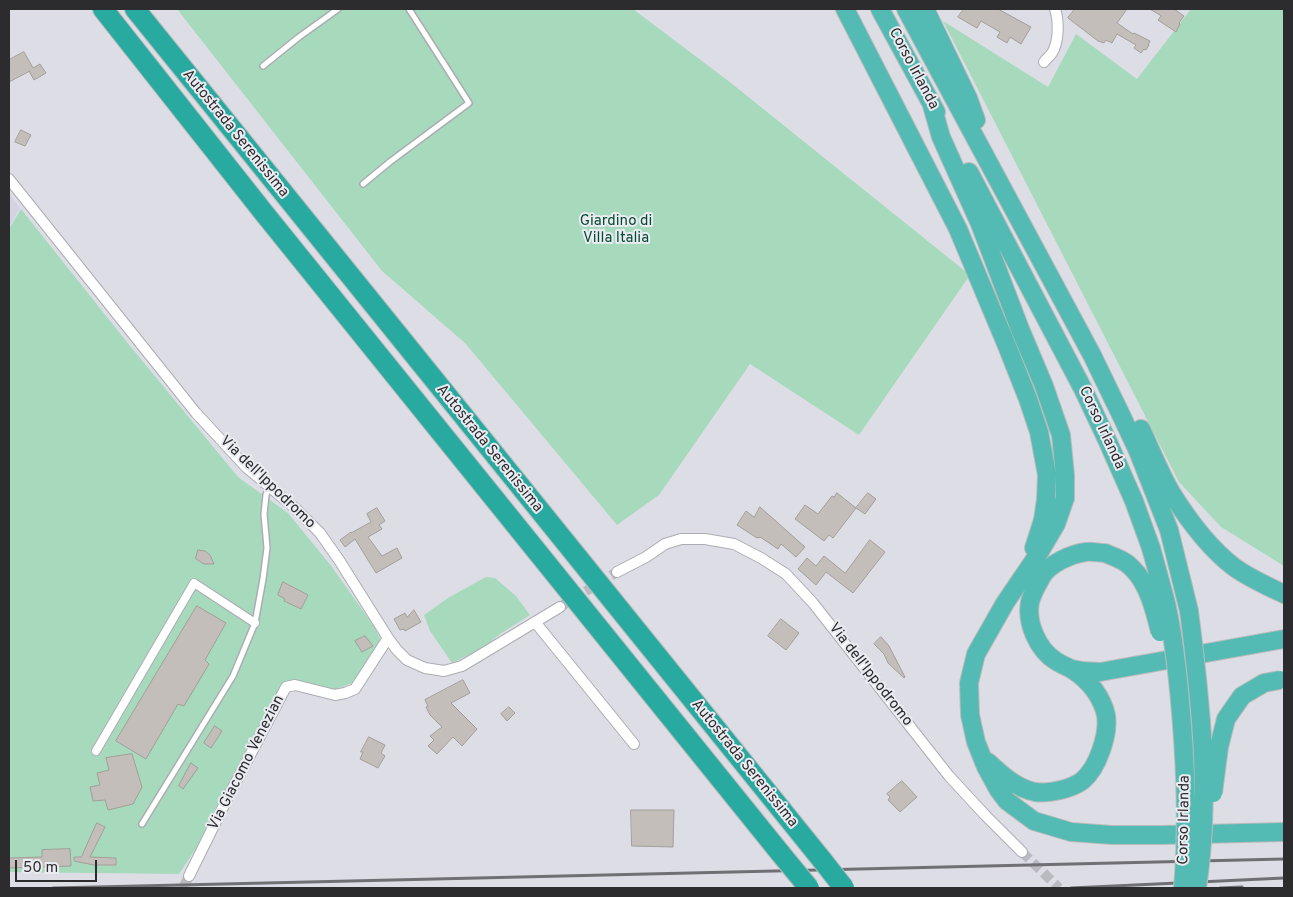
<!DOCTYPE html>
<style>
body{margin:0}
#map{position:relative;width:1293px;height:897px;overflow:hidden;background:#dddee5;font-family:Overpass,sans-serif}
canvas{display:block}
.frame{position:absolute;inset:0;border:10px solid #2c2c2f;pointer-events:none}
.scale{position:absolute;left:15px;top:860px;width:82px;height:22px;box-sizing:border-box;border:2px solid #2c2c2f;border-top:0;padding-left:6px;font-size:15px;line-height:18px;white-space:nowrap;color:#2c2c2f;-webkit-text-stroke:4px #eaecf2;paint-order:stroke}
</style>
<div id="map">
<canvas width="1293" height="897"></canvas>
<div class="frame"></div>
<div class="scale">50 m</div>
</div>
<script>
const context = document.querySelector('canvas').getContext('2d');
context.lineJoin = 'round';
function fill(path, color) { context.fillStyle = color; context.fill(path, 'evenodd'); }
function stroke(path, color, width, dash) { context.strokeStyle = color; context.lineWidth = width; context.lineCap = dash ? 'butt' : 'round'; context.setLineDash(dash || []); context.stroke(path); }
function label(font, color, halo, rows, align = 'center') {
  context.font = font + ' Overpass,sans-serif'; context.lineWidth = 4; context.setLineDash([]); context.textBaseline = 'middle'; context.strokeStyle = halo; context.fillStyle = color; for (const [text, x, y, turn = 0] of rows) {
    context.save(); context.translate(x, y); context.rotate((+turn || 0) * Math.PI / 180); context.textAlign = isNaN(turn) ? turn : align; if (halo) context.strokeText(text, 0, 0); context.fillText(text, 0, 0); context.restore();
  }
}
fill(new Path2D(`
 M9 192 20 208 9 227Z`), '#d2d4e2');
fill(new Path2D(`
 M177 9H633L731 83 970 275 859 435 750 364 659 495 617 525 465 343 382 271Z
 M1191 9H1284V566L1221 527 1179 482 943 21 1048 87 1076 34 1137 79Z
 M21 209 126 341 238 477 288 513 332 567 375 628 381 641 352 683 334 690 296 681H288L282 687 239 769 216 807 197 847 179 874 9 872V229Z
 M486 577 495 578 516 596 530 615 500 634 483 648 452 663 430 631 424 615 448 598Z`), '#a7dabc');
const building = new Path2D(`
 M964 9H998L1031 27 1021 44 1010 37 1007 43 997 37 1000 32 981 21 977 28 958 17Z
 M1075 9H1127L1117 23 1133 34 1134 33 1150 41 1148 45H1149L1146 50 1144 49 1141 53 1134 48 1136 45 1117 34 1112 43 1106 40 1104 43 1098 41 1068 18Z
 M1150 9H1174L1184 16 1179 23 1180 24 1176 32 1158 20 1161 16Z
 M24 52 33 68 40 64 46 73 34 80 29 71H30L9 82V60Z
 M21 130 31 135 25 146 15 142Z
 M837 493 856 508 833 538 829 535 824 541 795 519 805 505 818 514 832 496 834 497Z
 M868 493 876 499 865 514 856 508Z
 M760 507 805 547 796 557 781 544 778 549 760 537 759 538 757 537V538L737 525 746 511 754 517Z
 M377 508 385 521 379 525 382 529 368 537 382 556 397 548 402 558 376 573 355 539 345 547 340 540 351 532V533L371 522 367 514Z
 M870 540 885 552 853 593 826 572 816 585 798 569 807 558 816 566 824 556 845 573Z
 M198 550 205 551 210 555 214 564H204L196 559Z
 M283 582 308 595 301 609 284 601 285 599 278 595Z
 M197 606 226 623 205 660 209 664 184 706 178 704 146 759 116 741Z
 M414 610 421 622 405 631 404 629 400 630 394 619 405 613 407 617Z
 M781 619 799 633 786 650 768 636Z
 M365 636 373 646 362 652 355 641Z
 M881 637 889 646 905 677 904 678 888 663 884 654 874 644Z
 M463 680 470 693 451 703 477 729 462 746 453 737 437 754 428 746 434 740 430 736 442 727 430 715 426 707 428 706 425 700Z
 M509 707 515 713 507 721 501 714Z
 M215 726 222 731 211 748 204 743Z
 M369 737 385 745 381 753 385 756 378 768 360 759 363 752H361Z
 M132 754 142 787 133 804 108 810 105 800 93 801 90 787 100 785 97 773 109 770 106 758Z
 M191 763 198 768 183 789 179 786Z
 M902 781 917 797 900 812 888 800 890 797 887 794Z
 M631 810H674L673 847 632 846Z
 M97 823 105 827 90 857 116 858V865H94L74 861V857H81Z
 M70 849 71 866 9 868V858L42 857V850Z`);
fill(building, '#c4beba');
stroke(building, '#a39e99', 1);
stroke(new Path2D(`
 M560 607 617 572
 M1022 852 1059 888
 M183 888 189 876`), '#babac1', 10, [10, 5]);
const service = new Path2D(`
 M263 66 299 37 338 9
 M363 184 391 161 469 103 409 9
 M142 824 233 676 255 623 263 579 267 548 264 514 266 495 269 487`);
const pedestrian = new Path2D(`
 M96 751 194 583 255 623`);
const minor = new Path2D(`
 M1044 62C1046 59 1050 56 1052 53 1059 42 1059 21 1055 9
 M9 179 196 413 247 468 296 509 320 533 339 560 388 638 397 650 407 660 425 668 444 671 462 666 560 607
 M617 572 646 557 665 544 681 539H705L734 544 761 558 786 574 813 603 949 776 985 815 1022 852
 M535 622 634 744
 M189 876 227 799 286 687 295 685 335 695 345 693 355 689 388 638`);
const trunk = new Path2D(`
 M845 9 958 229 1007 346 1028 399 1039 432 1047 475 1046 499 1043 520 1034 548
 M880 9 936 112
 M906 9 1092 355 1122 417 1138 451 1169 530 1189 611
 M925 9 968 98 976 120
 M931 102 941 137 980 224 1020 329 1044 386 1061 435 1065 475V498L1056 524 1039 553 1005 603 976 654 969 683 970 715 976 742 986 767 998 789 1007 801 1034 821 1071 832 1112 835H1162L1284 832
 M969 172 1083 389 1108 442 1134 501 1151 548
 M1141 429C1151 450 1160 474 1172 494 1189 521 1209 548 1234 567 1249 578 1267 586 1284 594
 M1072 669 1083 671 1100 672 1284 639
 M988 762C1002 775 1016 788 1035 792 1049 794 1071 789 1082 781 1098 768 1109 734 1106 715 1102 697 1089 680 1073 670 1068 667 1062 665 1056 661 1038 650 1026 623 1030 602 1032 594 1037 585 1041 578 1048 564 1071 554 1086 552 1092 551 1099 553 1105 553`);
const motorway = new Path2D(`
 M103 9 264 213 781 854
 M135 9 822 860`);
stroke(service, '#abadb3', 8);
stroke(pedestrian, '#abadb3', 10);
stroke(minor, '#abadb3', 12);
stroke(trunk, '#bbbbbc', 20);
stroke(motorway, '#bbbbbc', 22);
stroke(service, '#fff', 5);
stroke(pedestrian, '#fff', 8);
stroke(minor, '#fff', 10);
stroke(trunk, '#54bbb4', 18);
stroke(motorway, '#29aaa1', 20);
stroke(new Path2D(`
 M53 888 1284 859
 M1071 888 1284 878
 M1220 888 1242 887`), '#6f6f74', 3);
const trunkBridge = new Path2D(`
 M1151 548C1156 566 1161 584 1166 603 1174 639 1178 676 1181 713 1186 771 1188 830 1183 888
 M1105 553C1114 557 1125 560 1132 568 1148 583 1155 611 1160 632
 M1189 611C1201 703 1211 796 1197 888
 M1213 793 1219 747 1226 719 1242 696 1264 683 1280 680`);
const motorwayBridge = new Path2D(`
 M781 854 809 888
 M822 860 844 888`);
stroke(trunkBridge, '#bbbbbc', 20, []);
stroke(motorwayBridge, '#bbbbbc', 22, []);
stroke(trunkBridge, '#54bbb4', 18);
stroke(motorwayBridge, '#29aaa1', 20);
label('15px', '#2c2c2f', '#eaecf2', [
 ["Corso Irlanda",913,69,62],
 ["Autostrada Serenissima",235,134,51],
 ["Corso Irlanda",1101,428,65],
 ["Autostrada Serenissima",489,449,51],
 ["Via dell'Ippodromo",267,483,44],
 ["Via dell'Ippodromo",870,675,52],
 ["Via Giacomo Venezian",247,763,-63],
 ["Autostrada Serenissima",744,764,51],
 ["Corso Irlanda",1185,820,-89]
]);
label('15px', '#054b2f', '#eaecf2', [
 ["Giardino di",616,222],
 ["Villa Italia",616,239]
]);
</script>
